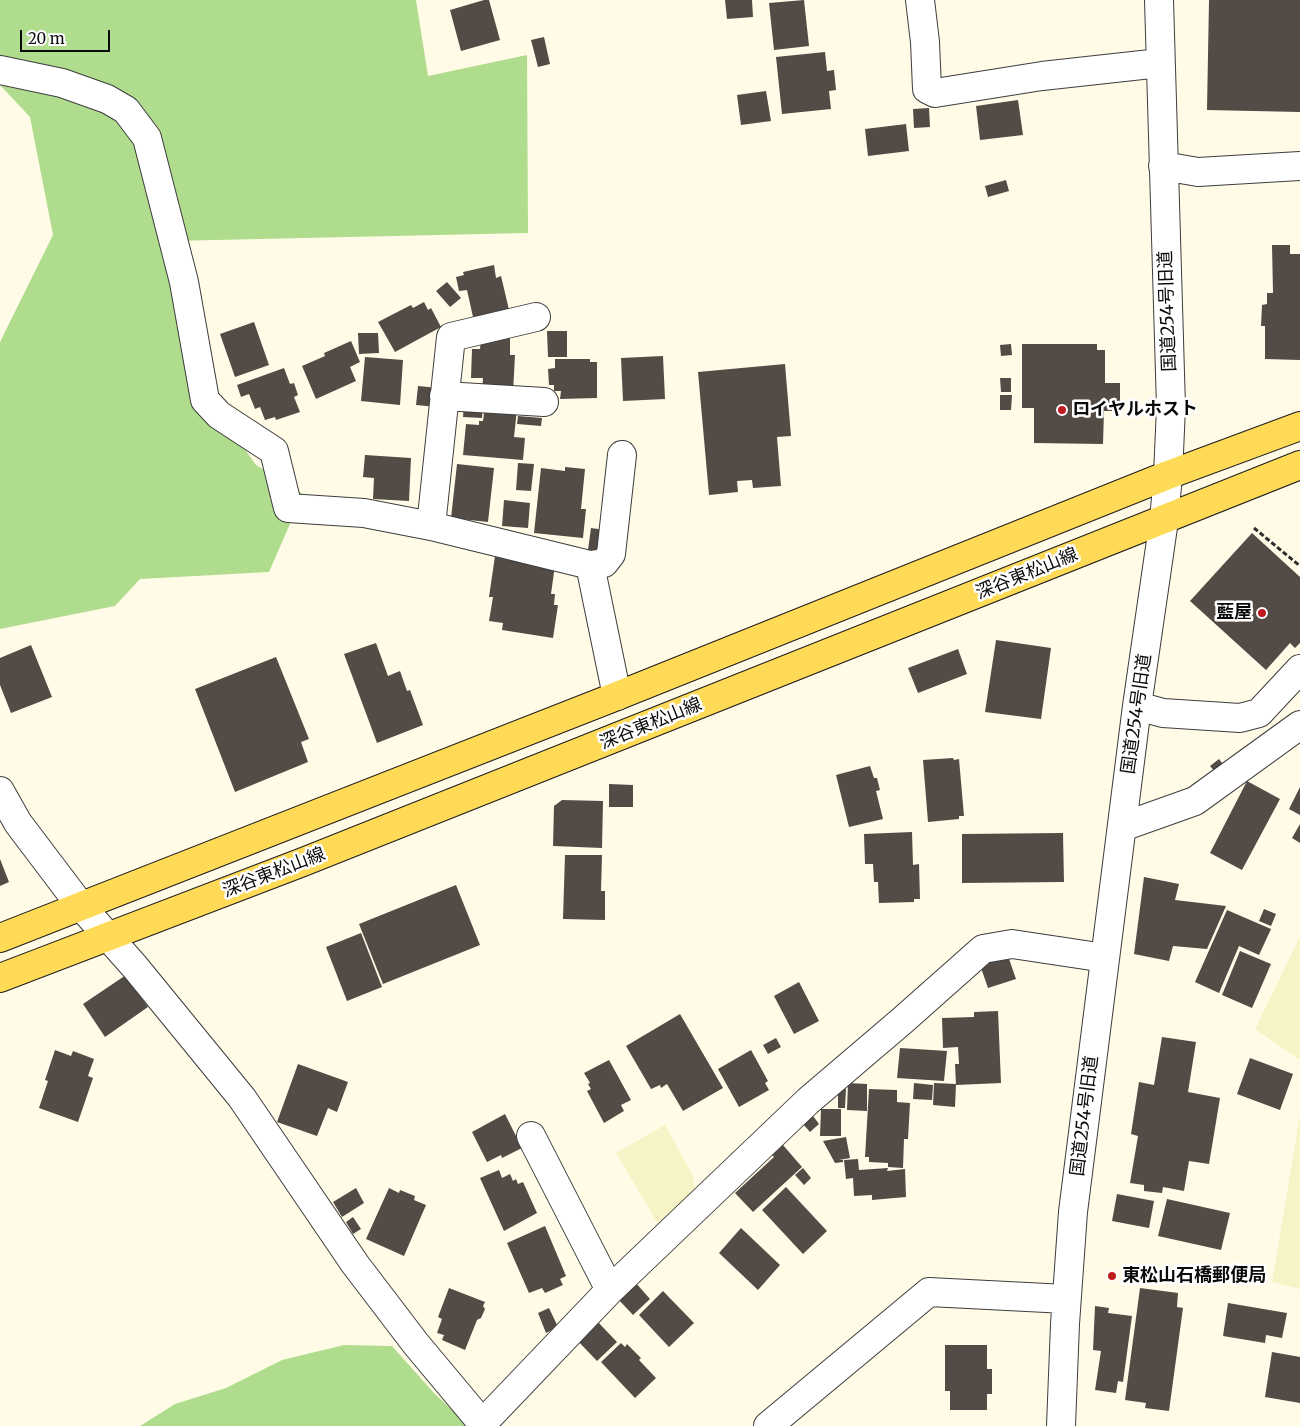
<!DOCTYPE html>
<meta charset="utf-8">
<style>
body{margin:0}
#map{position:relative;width:1300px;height:1426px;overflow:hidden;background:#fffbe7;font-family:Merriweather,serif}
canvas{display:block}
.scale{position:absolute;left:20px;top:30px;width:90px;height:22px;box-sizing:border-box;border:2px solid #0a0a0a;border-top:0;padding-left:6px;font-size:15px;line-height:18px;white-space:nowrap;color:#0a0a0a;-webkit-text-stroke:4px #fff;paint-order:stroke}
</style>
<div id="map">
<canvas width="1300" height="1426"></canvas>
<div class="scale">20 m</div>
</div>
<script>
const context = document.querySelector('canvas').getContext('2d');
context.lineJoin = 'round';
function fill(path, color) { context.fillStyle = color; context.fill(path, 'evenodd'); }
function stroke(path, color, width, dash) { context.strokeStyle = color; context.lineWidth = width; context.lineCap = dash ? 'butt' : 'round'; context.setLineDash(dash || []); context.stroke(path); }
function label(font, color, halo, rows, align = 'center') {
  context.font = font + ' Merriweather,"Noto Sans JP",serif'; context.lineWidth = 5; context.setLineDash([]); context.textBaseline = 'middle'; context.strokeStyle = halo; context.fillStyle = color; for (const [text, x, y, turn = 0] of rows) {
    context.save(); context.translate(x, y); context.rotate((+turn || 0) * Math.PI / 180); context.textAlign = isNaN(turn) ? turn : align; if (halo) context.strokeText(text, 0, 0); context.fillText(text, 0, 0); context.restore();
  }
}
fill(new Path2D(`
 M1300 937V1060L1255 1029Z
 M1300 1115V1289L1272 1282Z
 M665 1125 693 1176 695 1187 694 1196 661 1229 616 1153Z`), '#f6f3c6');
fill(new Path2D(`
 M0 0H416L428 76 527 55 528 233 171 241 200 386 256 465 303 494 269 572 140 579 115 606 0 629V342L53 235 30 117 0 85Z
 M344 1345 392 1346 434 1393 469 1426H140L175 1404 226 1388 282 1360Z`), '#b0dc8e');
fill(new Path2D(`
 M484 0H489L500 40 461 51 450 10Z
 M725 0H752L753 17 727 19Z
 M804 0 809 46 774 50 769 3Z
 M1209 0H1300V112L1207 110Z
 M544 37 550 64 538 67 531 40Z
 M825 52 827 71 834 70 836 90 829 91 831 109 782 114 776 57Z
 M766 91 771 121 741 125 737 95Z
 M1018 100 1023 135 980 140 976 106Z
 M929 108 930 127 914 128 913 109Z
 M906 124 909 151 868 156 865 129Z
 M1006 180 1009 191 988 197 985 186Z
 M1272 245H1290V254H1300V360L1265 359V326H1261L1262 305 1267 304V293H1273Z
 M494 265 496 278 501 276 510 314 473 317 467 290 459 291 456 277 464 275 463 272Z
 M447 282 461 298 450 307 436 291Z
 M424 302 428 310 431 308 441 327 395 352 378 322 411 305 413 308Z
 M254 322 269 365 235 377 220 334Z
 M547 331H567V357H548Z
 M358 333H378L379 353 359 354Z
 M481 337 510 338V355H515L513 393 482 391 483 378H471L472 349H480Z
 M351 341 360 362 350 367 356 381 316 399 302 366 325 356 324 353Z
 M1011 344 1012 355 1001 356 1000 345Z
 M1022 344H1097V350H1105V383H1120V411H1104L1103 444 1034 443V408H1022Z
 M663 356 665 399 623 401 621 358Z
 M365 357 403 360 400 405 361 401Z
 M555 359H590V362H597V398L560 399 561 391H554V385H549L548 369 555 368Z
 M785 364 791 436 777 437 781 486 753 488 752 480 737 481 738 492 709 495 698 372Z
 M284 368 290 384 294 383 298 395 294 397 300 412 276 420 275 417 265 420 260 407 255 409 249 394 241 397 237 385Z
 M1000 378H1011V392H1001Z
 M418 386 438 388 437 407 416 405Z
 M1000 395H1012L1011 410H1000Z
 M464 404 483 406 482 418 463 417Z
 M485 406 517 409 514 437 525 438 523 460 463 455 466 424 479 425V421H483Z
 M518 416 542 418 541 426 517 424Z
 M365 455 411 458 409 501 373 499 374 478 363 477Z
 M518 463 534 464 531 491 516 490Z
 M457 464 494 468 488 522 451 518Z
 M565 467 585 469 581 509H586L583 538 534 533 541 468 565 471Z
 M504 500 530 503 528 528 502 526Z
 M591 528 605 530 603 552 588 550Z
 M1252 533 1300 577V643L1295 648 1290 643 1266 670 1190 601Z
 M495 556 555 565 551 594H555L554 605H558L553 638 502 630 503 623 489 621 493 597H489Z
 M996 640 1051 648 1041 719 985 712Z
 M376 643 388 676 400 671 407 691 410 690 423 725 377 743 344 654Z
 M31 645 52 697 11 713 0 685V658Z
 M958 649 967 674 918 693 908 668Z
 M276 657 309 739 301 742 308 762 235 792 195 689Z
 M953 758 954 760 959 759 964 816H959V819L928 822 923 760Z
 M1219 759 1225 767 1217 774 1210 766Z
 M870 766 874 778H877L880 790 876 791 883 819 849 827 836 775Z
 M1247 781 1280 799 1242 870 1210 853Z
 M609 784 633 785V807H609Z
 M1300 787V815L1289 809Z
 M562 800 603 801 602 848 553 846 554 806Z
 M1300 824V843L1292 838Z
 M912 832 913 865 919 864 920 899H914V902L879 903 878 882H874L873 864H865L864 834Z
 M1063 833 1064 882 962 883V834Z
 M565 855H602L601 891H605V920L563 919Z
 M0 859 9 882 0 886Z
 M1144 877 1179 884 1175 900 1226 906 1207 949 1173 946 1169 961 1134 954Z
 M456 885 480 945 383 984 359 924Z
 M1264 909 1276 914 1271 926 1259 921Z
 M1227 910 1271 929 1259 955 1239 946 1219 993 1195 982Z
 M361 933 382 987 347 1001 326 947Z
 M1240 951 1271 964 1252 1008 1222 995Z
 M1008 956 1016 979 988 988 980 965Z
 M126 975 148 1007 105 1037 83 1004Z
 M799 982 819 1021 794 1034 774 996Z
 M998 1011 1001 1083 956 1085 955 1064H959L958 1047 943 1048 942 1018 974 1017V1012Z
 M680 1014 723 1088 683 1111 667 1084 661 1088 660 1085 651 1089 626 1046Z
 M1162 1037 1196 1042 1188 1092 1220 1098 1209 1164 1189 1161 1184 1191 1163 1187 1162 1193 1144 1191V1185L1130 1183 1138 1136 1131 1134 1139 1082 1154 1085Z
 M776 1038 781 1047 768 1054 763 1045Z
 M900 1048 947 1051 944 1081 897 1078Z
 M55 1050 71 1056 73 1051 94 1059 88 1076 93 1078 78 1122 39 1108 48 1081 45 1080Z
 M751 1050 768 1081 765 1083 769 1090 739 1107 718 1069Z
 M1250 1058 1293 1074 1280 1110 1237 1094Z
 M609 1060 631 1100 621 1105 624 1111 604 1123 587 1091 591 1089 588 1084 590 1083 584 1073Z
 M298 1064 348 1082 337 1112 328 1108 317 1136 277 1122Z
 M848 1083 867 1084V1111L847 1110Z
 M914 1083 933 1085 932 1100 913 1099Z
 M934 1083 956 1084 955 1107 933 1105Z
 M846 1089 845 1108H838V1090Z
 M869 1089 897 1090V1102L910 1103 908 1139H904L903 1168 888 1167V1163L869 1162V1157H865Z
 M821 1109H841V1136H820Z
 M505 1114 522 1148 502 1158 501 1155 487 1162 472 1132Z
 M813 1116 819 1124 810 1132 803 1124Z
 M846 1137 850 1158 839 1160H843V1162L835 1163 823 1141Z
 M783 1145 802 1167 753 1212 735 1193 774 1157 772 1155Z
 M858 1159 859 1170 888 1168 887 1171 905 1169 906 1197 872 1200V1195L854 1196 853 1178 846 1179 844 1160Z
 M803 1168 811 1178 804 1185 795 1175Z
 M499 1170 502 1178 510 1174 513 1181 516 1179 518 1184 523 1182 537 1213 504 1231 480 1178Z
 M786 1187 827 1231 803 1254 762 1210Z
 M356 1188 364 1203 342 1217 333 1202Z
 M389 1188 399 1193 400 1190 415 1196 414 1200 426 1205 404 1256 366 1239Z
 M1117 1194 1154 1201 1149 1228 1112 1221Z
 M1167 1199 1230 1213 1221 1250 1158 1236Z
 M353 1217 361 1229 353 1234 346 1222Z
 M545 1226 566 1276 560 1279 563 1285 545 1293 542 1288 529 1293 507 1243Z
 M741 1228 780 1265 758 1290 719 1253Z
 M635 1282 650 1299 633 1315 618 1299Z
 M449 1288 485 1302 483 1306 485 1309 481 1318 477 1320 465 1350 442 1340 444 1335 437 1333 442 1319 438 1317Z
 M1140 1288 1178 1293 1177 1307 1183 1308 1169 1411 1145 1408 1146 1403 1125 1400Z
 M663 1291 694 1323 669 1347 639 1315Z
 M1228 1303 1287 1313 1282 1338 1266 1335 1265 1343 1223 1336Z
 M1095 1306 1109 1308 1108 1313 1132 1316 1123 1382 1118 1381 1116 1393 1095 1390 1101 1351 1093 1350Z
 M549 1308 558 1327 546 1333 538 1313Z
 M595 1319 617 1342 597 1361 575 1338Z
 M621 1343 625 1347 627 1344 641 1358 639 1360 656 1378 635 1398 601 1362Z
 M945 1345H987V1369H992V1394H987V1410H950V1391H945Z
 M1272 1352 1300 1357V1403L1265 1397Z`), '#534b46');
const minor = new Path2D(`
 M920 0 925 42 927 89 935 93 1042 76 1160 63
 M0 70 62 83 107 99 126 110 147 138 184 282 205 400 219 415 274 451 288 508 364 513 431 526 590 565 604 563 611 554 622 455
 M1163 166 1198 172 1300 166
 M444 396 544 402
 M431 526 451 337 536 317
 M590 565 617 696
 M1137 706 1163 713 1240 718 1259 713 1300 669
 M0 791 18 823 80 905 135 967 242 1098 355 1264 416 1344 482 1423
 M1122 827 1195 801 1300 725
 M531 1136 610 1290
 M480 1426 610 1290 808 1101 903 1020 983 949 1012 944 1105 958
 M768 1426 929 1292 1066 1299
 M1061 1426 1065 1324 1073 1212 1137 706 1164 520 1168 475 1171 407 1159 0`);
const major = new Path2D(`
 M0 938 617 696 1168 475 1300 426
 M0 978 303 862 1300 465`);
stroke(minor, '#3d3d3d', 30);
stroke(major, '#1b1b1b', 30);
stroke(new Path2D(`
 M1254 528 1300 566`), '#2c2c2c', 3, [5, 2.5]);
stroke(minor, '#fff', 28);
stroke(major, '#ffda57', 28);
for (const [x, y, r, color] of [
 [1062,410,5,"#c11b20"],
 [1262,613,5,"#c11b20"],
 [1112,1276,5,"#c11b20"]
]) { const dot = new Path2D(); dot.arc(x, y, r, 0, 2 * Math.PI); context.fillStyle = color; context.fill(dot); stroke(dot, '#fff', 2); }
label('18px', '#0a0a0a', '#fff', [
 ["国道254号旧道",1168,311,-92],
 ["深谷東松山線",1027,574,-22],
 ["国道254号旧道",1137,714,-82],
 ["深谷東松山線",651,724,-22],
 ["深谷東松山線",274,873,-21],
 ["国道254号旧道",1085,1116,-83]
]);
label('bold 18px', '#0a0a0a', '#fff', [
 ["ロイヤルホスト",1072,410],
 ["藍屋",1252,613,"right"],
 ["東松山石橋郵便局",1122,1276]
], 'left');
</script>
